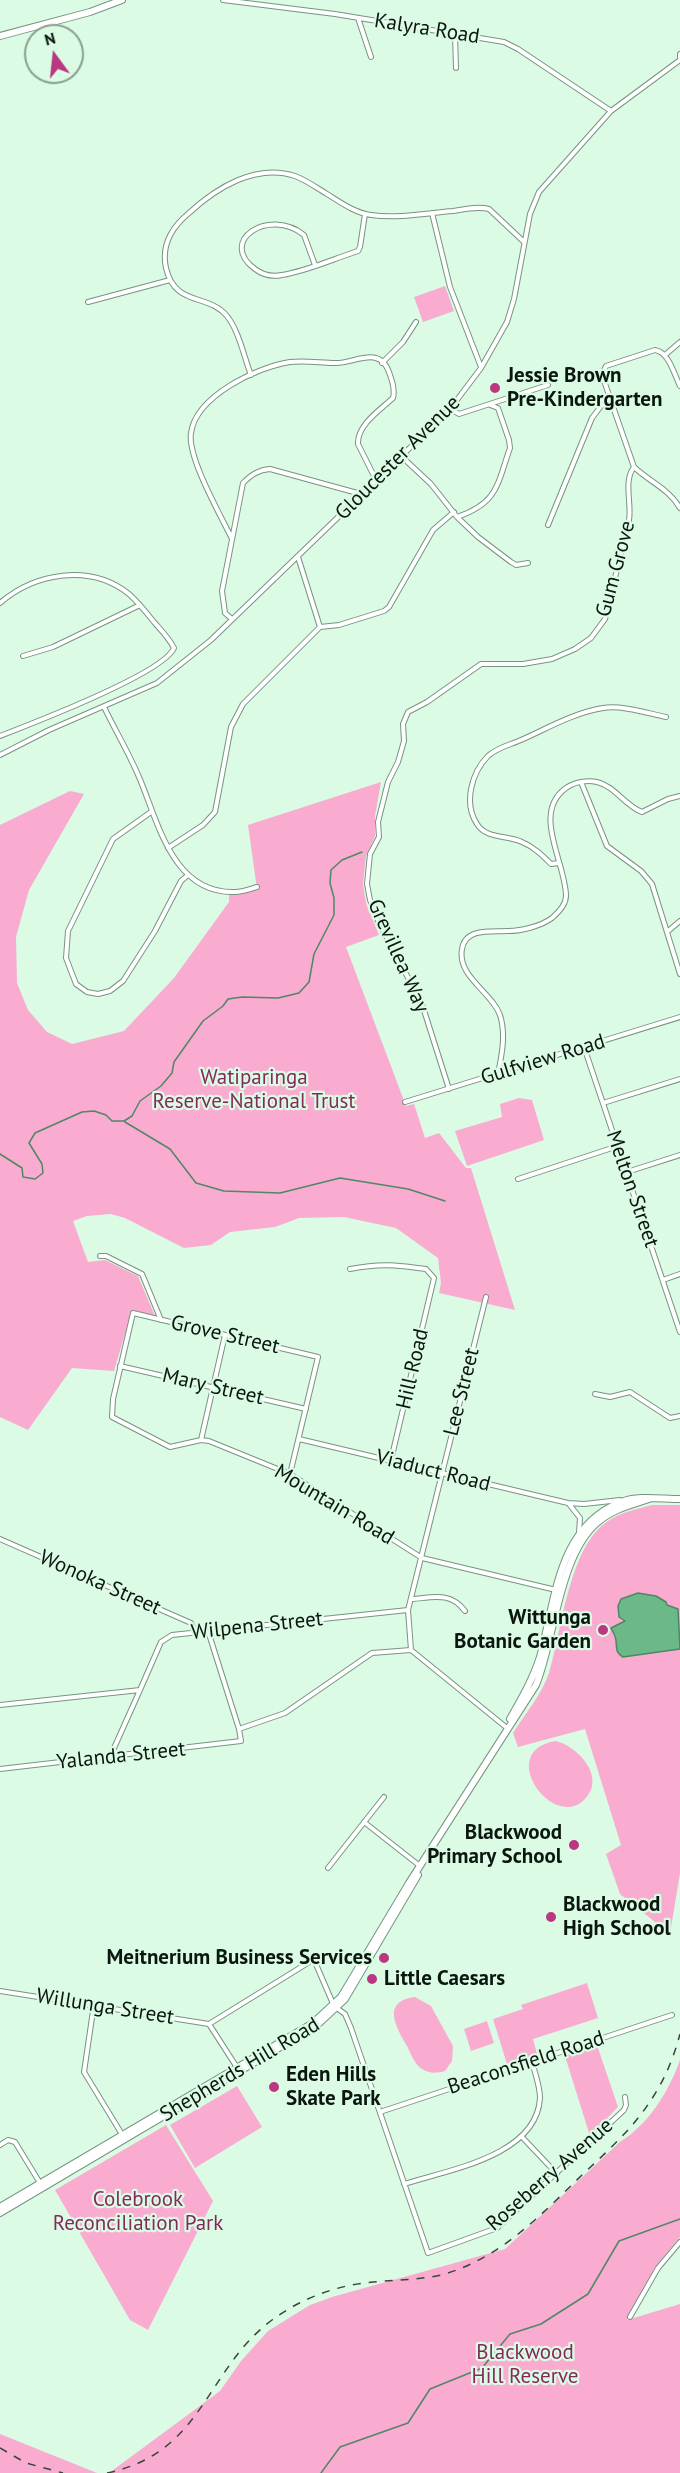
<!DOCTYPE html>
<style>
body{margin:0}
#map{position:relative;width:680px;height:2473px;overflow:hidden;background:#dbfbe5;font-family:"PT Sans",sans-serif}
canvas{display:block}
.north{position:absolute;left:24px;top:24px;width:60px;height:60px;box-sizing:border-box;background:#dbfbe5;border:2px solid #889f8f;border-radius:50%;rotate:345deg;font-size:16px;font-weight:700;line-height:24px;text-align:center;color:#0b160f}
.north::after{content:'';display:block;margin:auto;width:21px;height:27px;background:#ba3882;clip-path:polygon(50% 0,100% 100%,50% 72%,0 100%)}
</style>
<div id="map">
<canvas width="680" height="2473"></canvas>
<div class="north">N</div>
</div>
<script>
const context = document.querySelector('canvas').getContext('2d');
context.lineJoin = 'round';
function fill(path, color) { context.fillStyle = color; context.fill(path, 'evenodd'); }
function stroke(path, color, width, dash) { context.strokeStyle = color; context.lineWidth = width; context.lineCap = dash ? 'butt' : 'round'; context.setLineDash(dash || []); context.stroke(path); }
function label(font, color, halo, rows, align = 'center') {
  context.font = font + ' "PT Sans",sans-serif'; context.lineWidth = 4.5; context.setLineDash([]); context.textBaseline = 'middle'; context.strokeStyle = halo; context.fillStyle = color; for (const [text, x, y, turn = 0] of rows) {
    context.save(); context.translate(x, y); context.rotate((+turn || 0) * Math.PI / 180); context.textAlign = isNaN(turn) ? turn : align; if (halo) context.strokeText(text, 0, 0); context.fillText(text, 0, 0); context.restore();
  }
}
fill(new Path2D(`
 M445 286 454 311 423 322 414 297Z
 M381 782 375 816V836L366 856 363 884 366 903 379 935 346 947 406 1106 414 1104 425 1138 439 1133 466 1168H471L515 1310 439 1293 441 1283 438 1258 396 1228 344 1217 299 1218 275 1227 230 1232 211 1245 184 1248 125 1218 111 1214 87 1216 73 1221 88 1262 105 1260 138 1276 155 1316 132 1310 114 1371 72 1368 28 1430 0 1417V825L70 791 84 794 29 890 16 937 17 983 28 1010 47 1032 72 1044 124 1031 174 978 229 902V894L257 889 248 825Z
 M519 1098 532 1100 544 1140 467 1166 455 1131 502 1117 500 1104Z
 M652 1505H680V1873L670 1934 620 1894 606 1854 621 1845 585 1729 518 1747 513 1733C525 1714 542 1694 549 1673 562 1630 569 1546 608 1521 621 1512 637 1509 652 1505Z
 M556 1741C579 1747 607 1778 584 1800 552 1831 495 1750 556 1741Z
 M587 1983 598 2018 533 2039 537 2054 507 2064 493 2019 523 2009 521 2005Z
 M415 1997 431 2006 453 2046 452 2061 445 2071C437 2073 430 2074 422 2069 415 2065 411 2054 407 2046 396 2027 381 2001 415 1997Z
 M487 2021 494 2043 471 2051 464 2029Z
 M596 2042 618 2107 590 2136 564 2053Z
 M680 2060V2237L655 2267 627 2320 680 2304V2473H109L220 2391 241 2361 268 2331 310 2305 332 2297 505 2249 621 2141C649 2124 669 2091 680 2060Z
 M237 2086 262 2127 195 2168 170 2125Z
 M166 2125 213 2201 148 2330 130 2320 55 2190Z
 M0 2434 97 2473H0Z`), '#f9acd0');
const water = new Path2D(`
 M638 1593 656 1596 666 1602 667 1605 678 1609 680 1649 623 1657C615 1652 617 1649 616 1641 616 1637 613 1632 611 1628L625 1621 619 1617 618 1606 621 1599Z`);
fill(water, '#6bb889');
stroke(water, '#4e8764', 1.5);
stroke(new Path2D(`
 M125 1122 170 1149 196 1183 224 1191 280 1193 340 1178 408 1189 445 1201
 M0 1154 22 1168 23 1177 35 1179 43 1173 42 1164 29 1143 35 1133 82 1112 94 1111 106 1115 112 1121H124L132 1116 140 1101 161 1086 172 1073 174 1062 203 1021 223 1006 228 999 242 997 278 998 299 993 309 982 314 954 334 915V898L330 883 331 870 342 860 362 852
 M321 2473 340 2447 408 2423 430 2389 482 2368 510 2334 541 2324 588 2294 619 2241 680 2219`), '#4e8764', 1.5);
const street = new Path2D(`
 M223 0 335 14 504 42 518 49 611 111
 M358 18 371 57
 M455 34 456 68
 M680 60V54
 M432 213 450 287 481 367
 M315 265 304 235C269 207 217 241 255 269 263 275 273 277 282 275 307 271 333 259 358 251L360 247 365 214
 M88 302 170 280
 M665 355 680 342
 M382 363 403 342 416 322
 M251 375C244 357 239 331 227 316 208 293 175 307 166 268 161 245 172 227 189 213 216 188 256 163 295 176 306 180 317 188 327 194 340 202 355 213 371 215 398 219 427 213 453 211 465 209 478 206 489 209L523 241
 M680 386C674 374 669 352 655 350L606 366 602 375 634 467C650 482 669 489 680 508
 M450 409 459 414 548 385
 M401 456 431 484 457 517 478 537 511 562 516 565 528 563
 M457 517C498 503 497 485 510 448L509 440 498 408 490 405
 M548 525 592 418 601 406 609 401
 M232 539C221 516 187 457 191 433 196 396 257 367 290 362 305 360 321 363 336 363 356 363 381 344 390 375 393 383 395 390 393 398 380 410 357 425 358 444L376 480
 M298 557 320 627 339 625 384 611 389 607 433 530 454 512
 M0 603C35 573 90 563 129 594 138 602 146 612 154 622 161 630 169 638 174 648 164 673 31 724 0 736
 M232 619 225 613 222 591 243 483C251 475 258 470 270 469L361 494
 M23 656 53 647 140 605
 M104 707C115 730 129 753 139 777 158 821 172 894 235 892 242 892 250 889 257 887
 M0 755 49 730 157 683 211 640 450 409 481 368 507 322 514 299 530 214 539 192 611 111 680 60
 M581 782 607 846 641 871 652 884 680 974
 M151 812 113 839 68 931 66 958 76 984 87 992 98 994 110 991 123 981 155 931 181 881 188 875
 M168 848 203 825 215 812 231 727 243 704 320 627
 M559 863 551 864C542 855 534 847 522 842 507 835 486 839 477 824 463 803 472 772 488 756 498 747 510 745 521 740 548 728 573 713 603 708 622 705 647 713 666 717
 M667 932 680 921
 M584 1047 680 1332
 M498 1074C502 1054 506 1034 500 1015 492 992 457 977 462 949 465 927 493 932 508 931 522 931 541 926 552 918 559 912 566 905 566 896 566 863 531 813 566 788 575 782 587 780 597 782 615 786 625 806 642 812L668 799 680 796
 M449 1089 422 1004 378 921 370 900 367 884 370 854 379 837 378 822 388 782 398 762 404 741 403 724 408 712 427 702 481 664H523L552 659 575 649 591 638 605 619 629 520C632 504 623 481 634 467
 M405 1102 680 1017
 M603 1103 680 1079
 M627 1172 680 1155
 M518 1179 618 1146
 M100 1256H106L142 1274 161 1320
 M350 1269C381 1263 396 1265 426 1269L434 1278 391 1460
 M663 1280 680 1274
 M120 1366 306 1409
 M595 1394 610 1397 630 1392 670 1418 680 1416
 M299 1439 568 1503 584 1504 620 1500
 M201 1440 225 1335
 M290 1474 318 1357 133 1313 113 1399 112 1417 170 1447 201 1440 209 1441 290 1474 422 1558 556 1590
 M569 1504 580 1518 579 1533
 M0 1539 191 1623 195 1632
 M413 1599C434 1597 451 1592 465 1611
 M408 1610 411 1650
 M0 1705 140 1690 161 1642 172 1635 408 1610 486 1297
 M239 1729 285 1713 372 1653 411 1650 507 1728
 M110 1757 140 1690
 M0 1769 241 1741 239 1729 208 1631
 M364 1822 420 1866
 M328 1868 384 1797
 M0 1991 209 2024
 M94 2004 84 2072 123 2136
 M209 2024 311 1961 315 1962 334 2006 345 2014 351 2028 428 2253 497 2228 624 2110 626 2105 625 2097
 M209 2024 238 2069
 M380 2112 672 2015
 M522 2137 557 2174
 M0 2145 8 2140 15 2142 40 2183
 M404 2184C448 2170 537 2156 540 2098 540 2086 535 2073 532 2062
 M630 2317 658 2268 680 2242`);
const secondary = new Path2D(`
 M0 36 90 12 122 0
 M510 1719C522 1698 533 1679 540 1657 556 1600 557 1527 621 1502 638 1495 661 1499 680 1499
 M0 2207 313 2023 341 1997 409 1883 536 1685C555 1638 559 1554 598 1522 613 1509 631 1505 649 1499
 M0 2213 316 2026 345 1999 418 1875`);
stroke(street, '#779481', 6);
stroke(secondary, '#779481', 8);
stroke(street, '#fff', 4);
stroke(secondary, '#fff', 6);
stroke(new Path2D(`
 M0 2448 26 2463 63 2473
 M107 2473C204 2453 205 2370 272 2320 302 2298 337 2285 373 2282 396 2280 418 2280 441 2275 500 2259 541 2215 583 2174 609 2150 635 2126 653 2097 666 2077 674 2056 680 2034`), '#37463c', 1.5, [8, 8]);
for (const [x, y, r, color] of [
 [495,388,6,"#ba3882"],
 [603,1630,6,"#ba3882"],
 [574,1845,6,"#ba3882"],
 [551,1917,6,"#ba3882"],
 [384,1958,6,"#ba3882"],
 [372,1979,6,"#ba3882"],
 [274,2087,6,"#ba3882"]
]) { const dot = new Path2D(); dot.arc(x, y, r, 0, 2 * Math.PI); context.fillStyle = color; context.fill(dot); stroke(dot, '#dbfbe5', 2); }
label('21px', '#0b160f', '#dbfbe5', [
 ["Kalyra Road",427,29,9],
 ["Gloucester Avenue",398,458,-45],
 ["Gum Grove",616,569,-75],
 ["Grevillea Way",398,956,66],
 ["Gulfview Road",543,1060,-17],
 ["Melton Street",632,1189,71],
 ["Grove Street",225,1335,13],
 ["Hill Road",413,1369,-77],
 ["Mary Street",213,1387,13],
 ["Lee Street",462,1392,-76],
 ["Viaduct Road",433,1471,14],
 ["Mountain Road",334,1505,31],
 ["Wonoka Street",100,1583,24],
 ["Wilpena Street",257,1626,-6],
 ["Yalanda Street",121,1756,-6],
 ["Willunga Street",105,2007,9],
 ["Beaconsfield Road",526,2063,-18],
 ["Shepherds Hill Road",240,2070,-31],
 ["Roseberry Avenue",550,2175,-41]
]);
label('bold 21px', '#0b160f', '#dbfbe5', [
 ["Jessie Brown",507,376],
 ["Pre-Kindergarten",507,400],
 ["Wittunga",591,1618,"right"],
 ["Botanic Garden",591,1642,"right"],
 ["Blackwood",562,1833,"right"],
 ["Primary School",562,1857,"right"],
 ["Blackwood",563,1905],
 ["High School",563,1929],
 ["Meitnerium Business Services",372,1958,"right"],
 ["Little Caesars",384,1979],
 ["Eden Hills",286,2075],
 ["Skate Park",286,2099]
], 'left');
label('21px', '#832a5b', '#dbfbe5', [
 ["Watiparinga",254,1078],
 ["Reserve-National Trust",254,1102],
 ["Colebrook",138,2200],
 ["Reconciliation Park",138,2224],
 ["Blackwood",525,2353],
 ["Hill Reserve",525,2377]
]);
</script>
